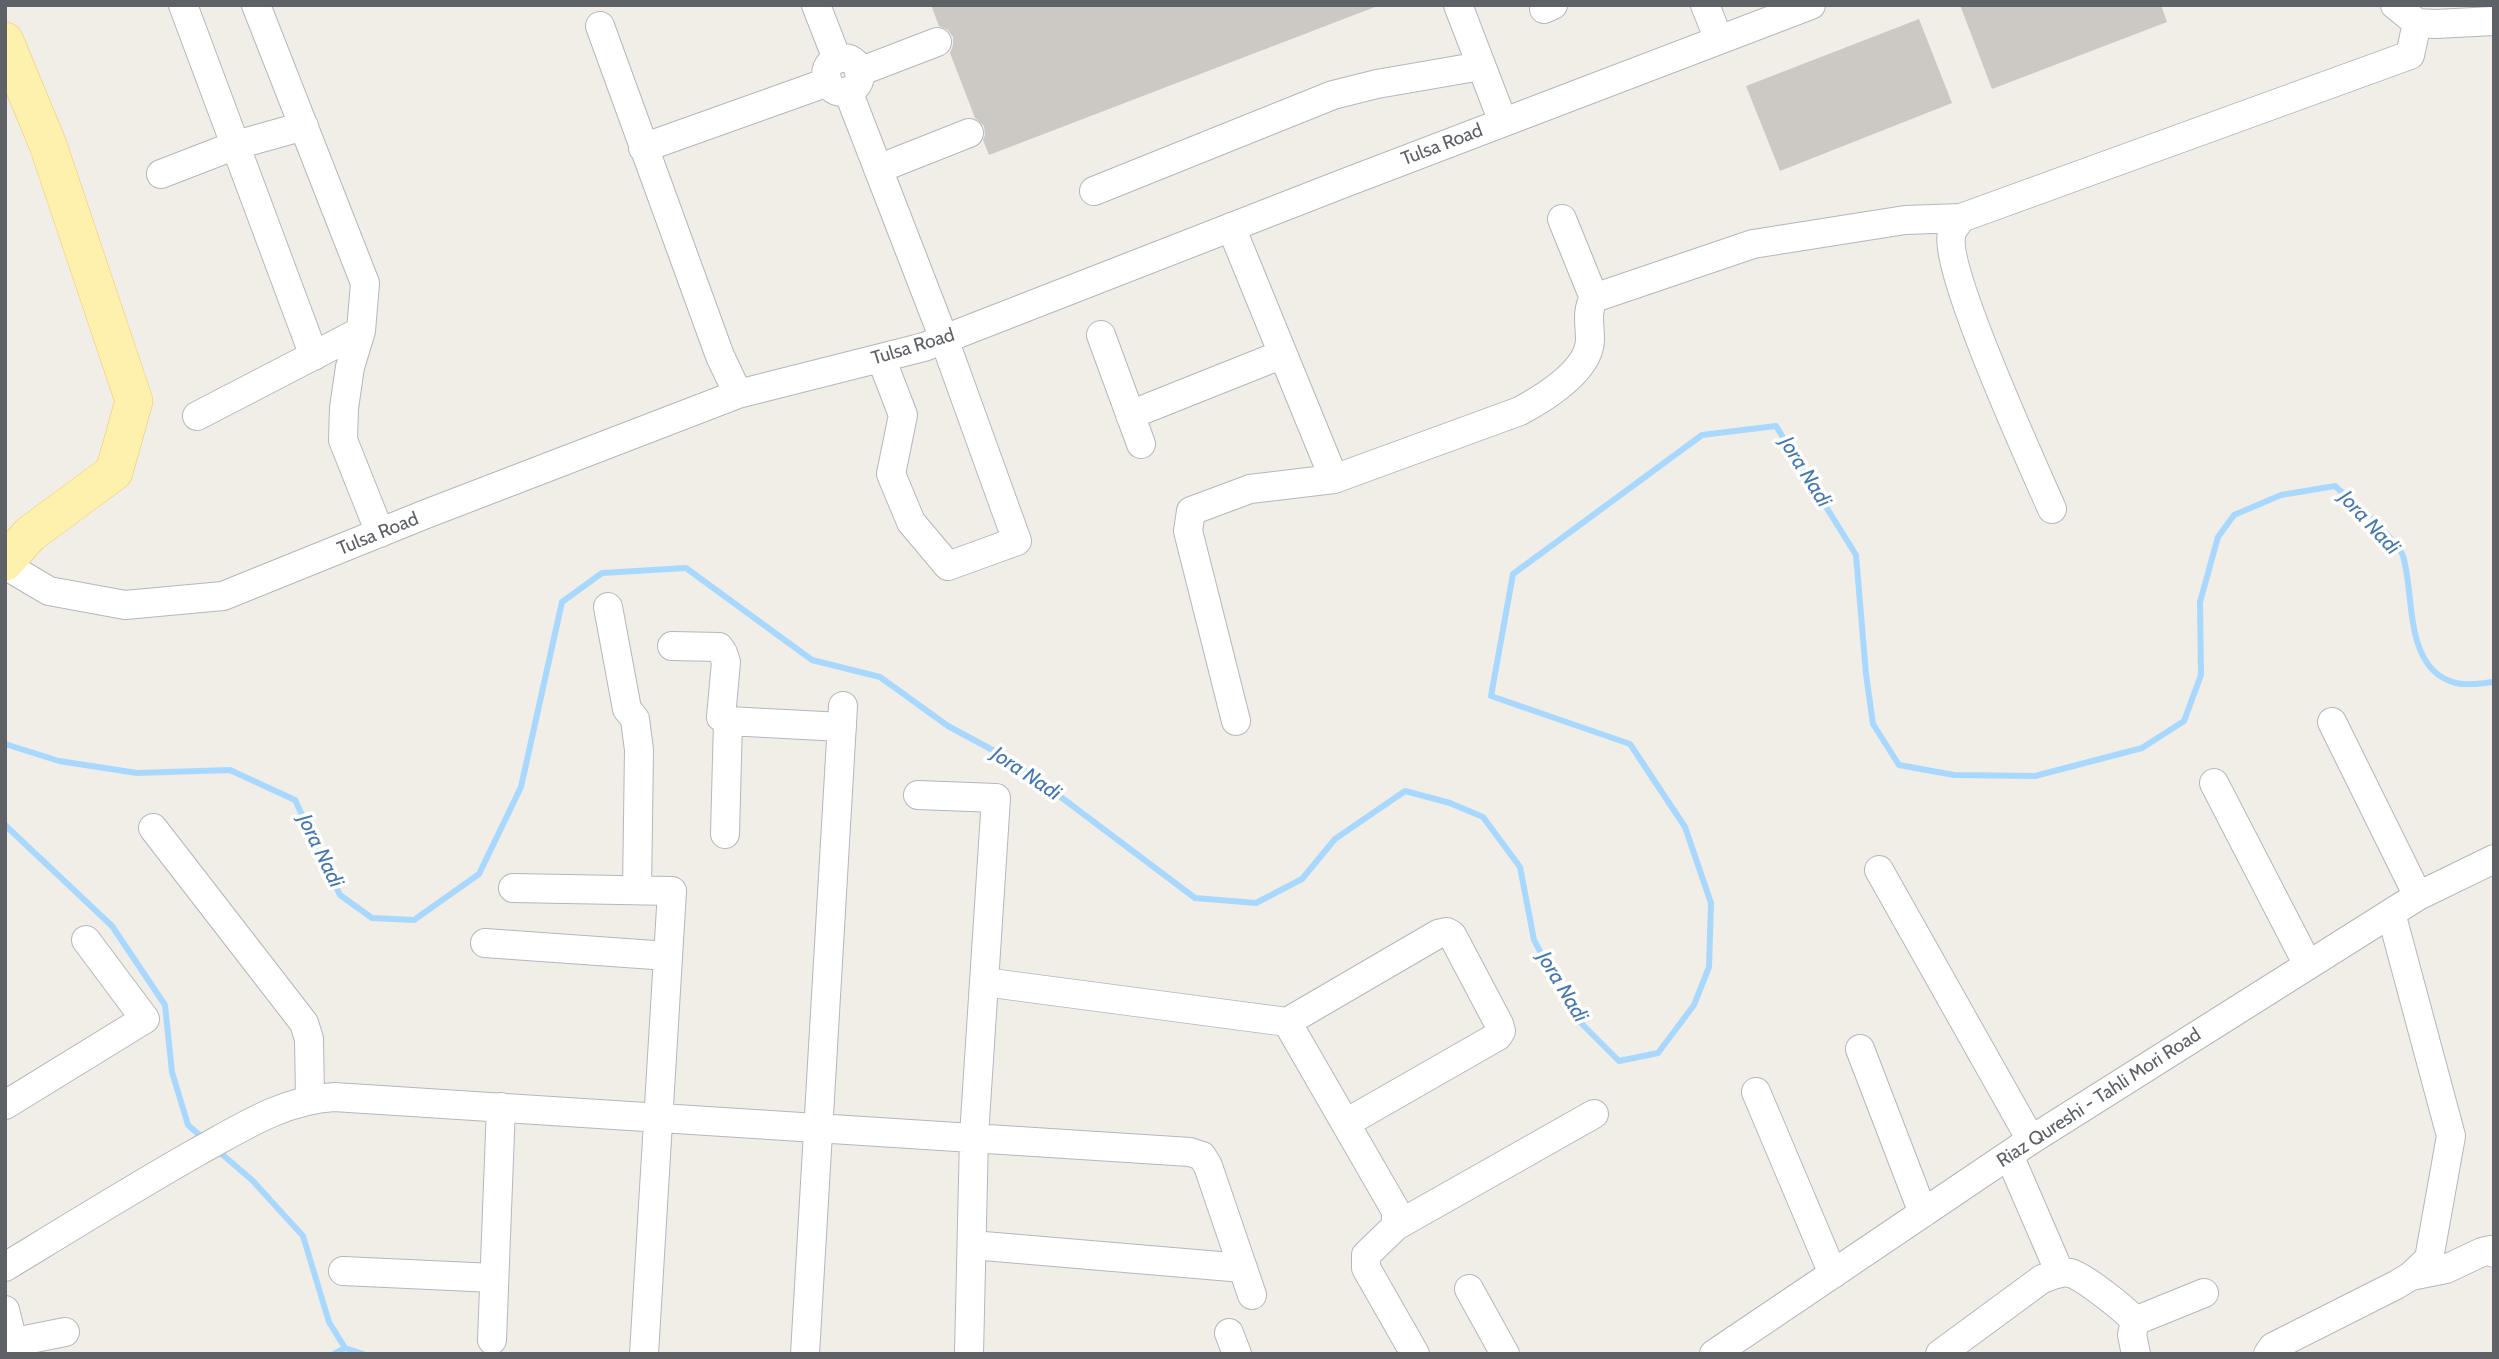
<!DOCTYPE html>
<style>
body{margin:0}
#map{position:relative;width:2499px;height:1359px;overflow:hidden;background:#f0eee7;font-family:Cabin,sans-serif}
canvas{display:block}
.frame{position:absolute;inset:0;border:7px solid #5e6267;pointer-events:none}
</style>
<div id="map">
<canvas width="2499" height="1359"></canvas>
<div class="frame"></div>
</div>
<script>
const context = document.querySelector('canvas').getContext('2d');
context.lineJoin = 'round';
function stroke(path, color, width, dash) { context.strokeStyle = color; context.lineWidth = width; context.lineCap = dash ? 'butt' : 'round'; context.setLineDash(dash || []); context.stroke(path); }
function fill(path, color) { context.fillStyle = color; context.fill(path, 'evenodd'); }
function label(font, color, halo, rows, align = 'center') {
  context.font = font + ' Cabin,sans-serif'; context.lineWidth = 7; context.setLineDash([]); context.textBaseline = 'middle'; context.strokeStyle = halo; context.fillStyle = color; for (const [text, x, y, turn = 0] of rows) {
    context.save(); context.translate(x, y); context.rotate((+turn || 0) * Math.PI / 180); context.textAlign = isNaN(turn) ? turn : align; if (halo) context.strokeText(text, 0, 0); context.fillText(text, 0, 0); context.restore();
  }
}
stroke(new Path2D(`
 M5 744 59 761 137 773 230 770 295 800 340 895 372 918 414 920 479 874 521 787 562 602 602 573 686 568 812 660 880 677 948 726 1013 761 1195 898 1256 903 1302 879 1335 839 1405 791 1450 803 1483 817 1520 867 1534 940 1575 1017 1619 1061 1658 1053 1694 1005 1709 967 1711 903 1685 827 1630 744 1491 696 1513 574 1702 435 1776 426 1856 555 1866 674 1873 724 1899 765 1954 775 2035 776 2142 748 2184 721 2201 675 2200 602 2218 537 2234 515 2281 495 2335 486C2349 499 2398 540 2403 556 2415 594 2403 670 2456 683 2467 686 2482 683 2494 682
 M5 825 112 926 165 1005 172 1072 188 1125 204 1139
 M217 1150 252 1180 303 1236 329 1322 345 1348 363 1354
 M334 1354 345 1348`), '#a9d8fe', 6);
fill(new Path2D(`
 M931 5H1375V7L989 155 983 140 985 135 984 126 975 118 950 53 953 45V37L948 30 939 26Z
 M1960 5H2161L2167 22 1992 89Z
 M1919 19 1952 103 1780 171 1746 86Z`), '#ccc9c4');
const minor = new Path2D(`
 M183 5 314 356
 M256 5 365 283 361 331 350 367 344 408 343 440 380 533
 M816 5 837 59
 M1458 5 1503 122
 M1705 5 1719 40
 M2395 5 2417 23 2436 24 2494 21
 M1544 9 1553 5
 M600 26 720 356 738 394
 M826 75a17 17 0 1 1 34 0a17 17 0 1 1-34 0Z
 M859 72 937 42
 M848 91 944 339 1017 541 948 566 911 522 891 474 903 415 881 358
 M643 148 828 82
 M878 169 969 133
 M161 174 236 145 304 126
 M1094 191 1333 95 1377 84 1481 66
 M1562 219 1594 298
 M1231 227 1334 479
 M1101 335 1141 444
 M1130 415 1283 354
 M197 416 361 331
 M2052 509C2034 468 1941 265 1952 232 1954 227 1959 222 1961 218L2410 55 2417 23
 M5 565 49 591 125 605 223 596 426 514 738 394 924 347 1342 184 1811 5
 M608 607 627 709 635 719 639 750 637 890
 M672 646 719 647 723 653 726 662 721 717 728 721 725 834
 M728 721 842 727
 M1236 721 1188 531 1191 511 1250 489 1334 479 1520 411C1544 398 1589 371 1590 340 1590 324 1586 312 1594 298L1753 244 1905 220 1961 218
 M2332 722 2418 896
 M2214 783 2308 965
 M918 795 996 798 974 1136 969 1354
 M153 828 304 1023 309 1039 310 1098
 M1879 870 2031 1140
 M513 888 672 891 644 1354
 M485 943 668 956
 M984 982 1287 1022 1396 1211V1226L1366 1255V1268L1415 1354
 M1287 1022 1438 934 1447 932 1452 935 1499 1024 1501 1031 1498 1036 1346 1123
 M1860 1049 1923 1213
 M1756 1092 1833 1274
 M5 1105 145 1019 86 940
 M2009 1155 2060 1273
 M1396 1226 1594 1114
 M972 1245 1243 1268
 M5 1267C69 1228 132 1189 197 1152 241 1128 283 1100 334 1097L1190 1152 1202 1156 1208 1166 1252 1295
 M343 1271 494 1278
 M2411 1276 2446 1269 2482 1252 2491 1250 2494 1253
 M1469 1289 1505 1354
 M5 1310 13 1342
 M2135 1321 2204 1293
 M2135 1321 2132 1335 2136 1354
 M1229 1333 1237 1354
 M492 1340 501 1107
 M5 1344 65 1332
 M805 1354 843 706
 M1714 1354 2031 1140 2391 913 2418 896 2494 859
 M1940 1354 2042 1279C2051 1276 2061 1271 2070 1273 2083 1276 2126 1310 2135 1321
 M2268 1354 2273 1347 2396 1285 2411 1276 2429 1259 2451 1136 2391 913`);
const major = new Path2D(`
 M5 41 48 145 134 401 114 472 30 534 5 562`);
stroke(minor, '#b4b7bb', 30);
stroke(major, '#efc860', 38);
stroke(minor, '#fff', 28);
stroke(major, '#fef1ae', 37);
label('19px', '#5e6267', '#fff', [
 ["Tulsa Road",1442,145,-21],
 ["Tulsa Road",913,347,-17],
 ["Tulsa Road",378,534,-22],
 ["Riaz Qureshi - Tahli Mori Road",2099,1098,-33]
]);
label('italic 21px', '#4478b1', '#fff', [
 ["Jora Nadi",1805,472,58],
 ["Jora Nadi",2369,523,47],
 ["Jora Nadi",1026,774,34],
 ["Jora Nadi",320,851,64],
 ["Jora Nadi",1562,987,59]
]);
</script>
